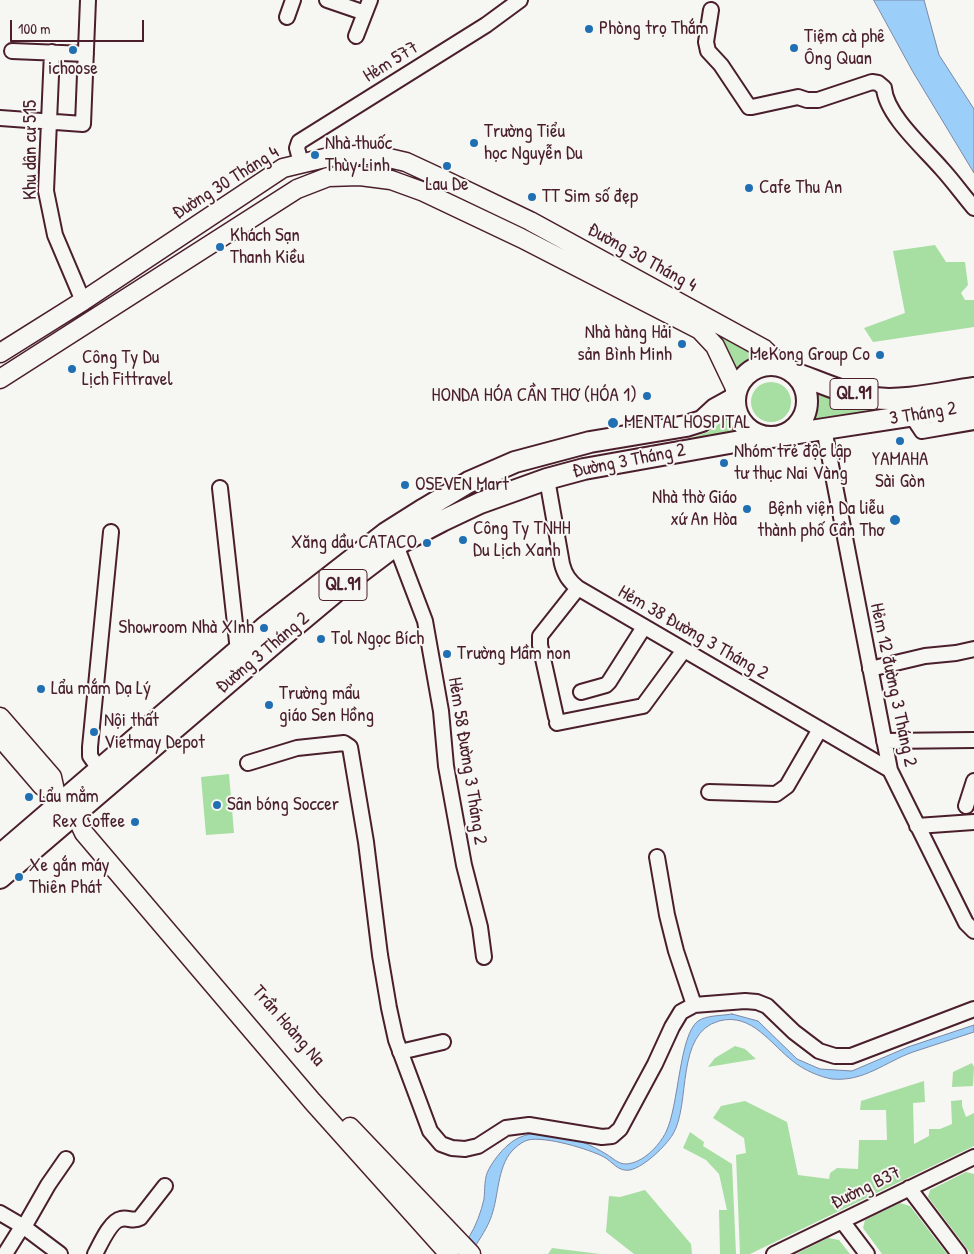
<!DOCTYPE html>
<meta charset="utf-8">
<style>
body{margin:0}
#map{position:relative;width:974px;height:1254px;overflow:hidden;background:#f6f6f2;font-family:"Patrick Hand",sans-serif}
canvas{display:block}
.scale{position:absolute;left:10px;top:20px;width:134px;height:22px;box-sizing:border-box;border:2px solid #4a1f2b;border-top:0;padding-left:6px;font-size:15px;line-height:18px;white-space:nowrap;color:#4a1f2b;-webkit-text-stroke:4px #f6f6f2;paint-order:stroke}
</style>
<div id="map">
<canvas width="974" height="1254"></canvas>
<div class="scale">100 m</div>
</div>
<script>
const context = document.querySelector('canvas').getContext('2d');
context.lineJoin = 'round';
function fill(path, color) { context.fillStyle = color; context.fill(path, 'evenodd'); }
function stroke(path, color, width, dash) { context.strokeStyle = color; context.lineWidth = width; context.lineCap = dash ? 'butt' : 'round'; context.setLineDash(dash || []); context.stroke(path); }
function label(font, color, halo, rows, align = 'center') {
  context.font = font + ' "Patrick Hand",sans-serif'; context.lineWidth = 4; context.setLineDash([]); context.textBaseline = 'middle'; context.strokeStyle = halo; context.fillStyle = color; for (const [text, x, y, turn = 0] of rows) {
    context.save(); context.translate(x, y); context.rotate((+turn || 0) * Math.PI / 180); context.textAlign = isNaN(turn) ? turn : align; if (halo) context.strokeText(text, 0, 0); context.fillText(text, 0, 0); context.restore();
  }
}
fill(new Path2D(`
 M935 245 946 262H965L968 285 961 293 965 300H974V327L873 342 864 328 905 313 893 251Z
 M709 327 761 355V359L746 364 736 372Z
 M751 402a20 20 0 1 1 40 0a20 20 0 1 1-40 0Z
 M818 394 839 402 864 409 901 412 812 424 815 411 814 396Z
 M724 420H729L736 434 735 435 682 441 708 432Z
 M229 774 234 833 206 835 201 777Z
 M735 1046 745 1049 756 1059 708 1067 715 1058Z
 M972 1063 974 1067 973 1086 952 1087 953 1072Z
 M924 1081 925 1102 913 1103 914 1144 929 1136V1129H940L952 1124 951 1101 962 1100V1106L966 1117 974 1113V1146L750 1254H740L736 1155 746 1153 744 1138 713 1118 721 1106 745 1101 787 1122 798 1175 829 1179 830 1173 837 1168 858 1169 859 1140H887L886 1110H860L861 1101Z
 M690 1132 704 1142 703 1146 732 1164 736 1254H720L719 1210H727L719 1174 706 1160 683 1148Z
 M966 1172 974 1174V1254H971L928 1197 930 1190Z
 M645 1190 691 1244 692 1254H634L606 1232 609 1196 620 1197Z
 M900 1203 910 1206 947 1254H882L863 1228 865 1220Z
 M828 1238 839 1240 850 1254H796Z
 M552 1248 600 1254H548Z`), '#a7dea2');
const water = new Path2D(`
 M874 0H924L939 55 974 109V173L913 72Z
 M732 1014 758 1021 797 1059 820 1069 852 1071 908 1047 974 1025V1032C954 1039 933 1045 913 1052 885 1062 864 1082 832 1079 820 1077 804 1070 794 1062 771 1045 752 1012 719 1021 675 1033 691 1104 673 1134 666 1146 644 1167 630 1170 618 1172 613 1162 604 1157 589 1149 545 1136 528 1140 524 1141 518 1145 515 1148 498 1163 499 1191 493 1211 490 1223 483 1234 476 1245L469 1237C476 1226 481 1212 484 1199 485 1189 484 1177 489 1169 493 1161 501 1151 508 1145 534 1121 580 1138 606 1154 613 1158 618 1164 626 1164 643 1163 659 1146 666 1132 679 1106 679 1035 698 1021 707 1015 721 1016 732 1014Z`);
fill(water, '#9bcef8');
stroke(water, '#7b88a6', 1);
const minor = new Path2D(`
 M327 0 365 13
 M711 10 706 42 708 51 721 65 749 107H752L798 97 807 100H818L872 82 878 83 884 88C886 115 924 148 942 169 953 181 963 195 974 208
 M287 17 293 0
 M356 36 370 0
 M12 51 86 54
 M52 52 46 191 55 235 83 301
 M0 118 83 124 88 0
 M301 163 297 148 299 142 486 25 520 0
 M912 416 922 431 974 422
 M824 429 890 770 966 923 974 931
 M547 479 562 564C565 575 569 581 578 588L890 770
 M220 488 238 651
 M396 545 425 621 441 711 446 766 464 865 480 927 484 957
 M870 669 925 656 956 653 974 649
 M581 692 606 685 609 682 644 627
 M556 717 540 645V636L578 588
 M557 723 643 706 684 650
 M884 741 974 740
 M248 763 297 748 344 743 350 747 366 842 380 955 389 1008 396 1040 430 1131 441 1144 452 1148 465 1149 478 1146 506 1128 529 1125 602 1137 612 1136 620 1129 655 1064 672 1027 681 1012 694 1005 745 1001 757 1002 767 1006 794 1032 819 1051 835 1056H851L974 1009
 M100 770 90 756V747L111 532
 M709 792 776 794 787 786 820 729
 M966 806 974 781
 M917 826 974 822
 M657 857 667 915 676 951 694 1005
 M400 1052 443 1042
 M909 1188 959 1254
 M0 1213 24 1227 60 1254
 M842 1221 867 1254
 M5 1254 20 1230 24 1227 48 1185 66 1159
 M95 1254C100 1245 110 1221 121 1219 128 1217 133 1222 140 1218L165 1186
 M774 1254 974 1157`);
const major = new Path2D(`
 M0 353 83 301 283 168 329 157 357 155H376L406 162 434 175 530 221 764 349 783 367
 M0 379 297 189 328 177 360 176 391 180 424 192 521 238 700 330 715 346 736 390
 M0 717 52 777 55 791
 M0 737 42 786 55 791 75 814 84 833 312 1101 449 1254
 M350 1127 471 1254`);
const highway = new Path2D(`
 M735 401a36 36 0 1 1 72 0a36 36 0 1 1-72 0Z
 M792 372C818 381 846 395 874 398 904 402 944 392 974 388
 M785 435 974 406
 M0 855 264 628 386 533 424 509 469 482 515 462 590 442 686 426 702 421 715 409 735 398
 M0 878 278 640 346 583 396 545 442 521 480 503 547 479 584 469 763 437`);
stroke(minor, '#4a1f2b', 18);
stroke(major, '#4a1f2b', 21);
stroke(highway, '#4a1f2b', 24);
stroke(minor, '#f6f6f2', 14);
stroke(major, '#f6f6f2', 18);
stroke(highway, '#f6f6f2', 20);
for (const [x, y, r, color] of [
 [589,29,5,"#1f6fb2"],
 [794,48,5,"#1f6fb2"],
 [73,50,5,"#1f6fb2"],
 [474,143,5,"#1f6fb2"],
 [315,155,5,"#1f6fb2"],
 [447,166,5,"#1f6fb2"],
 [749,188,5,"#1f6fb2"],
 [532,197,5,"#1f6fb2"],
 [220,247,5,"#1f6fb2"],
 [682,344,5,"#1f6fb2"],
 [880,355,5,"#1f6fb2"],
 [72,369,5,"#1f6fb2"],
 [647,396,5,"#1f6fb2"],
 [613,423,6,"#1f6fb2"],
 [900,441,5,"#1f6fb2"],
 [724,463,5,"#1f6fb2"],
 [405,485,5,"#1f6fb2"],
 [747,509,5,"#1f6fb2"],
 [895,520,6,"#1f6fb2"],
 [463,540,5,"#1f6fb2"],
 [427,543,5,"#1f6fb2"],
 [264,628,5,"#1f6fb2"],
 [321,639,5,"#1f6fb2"],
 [447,654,5,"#1f6fb2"],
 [41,689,5,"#1f6fb2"],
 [269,705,5,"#1f6fb2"],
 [94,732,5,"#1f6fb2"],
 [29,797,5,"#1f6fb2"],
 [217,805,5,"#1f6fb2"],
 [135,822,5,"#1f6fb2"],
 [19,877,5,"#1f6fb2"]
]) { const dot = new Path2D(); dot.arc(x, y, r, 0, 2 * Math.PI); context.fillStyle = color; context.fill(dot); stroke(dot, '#f6f6f2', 2); }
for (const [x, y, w] of [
 [854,394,48],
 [343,585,48]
]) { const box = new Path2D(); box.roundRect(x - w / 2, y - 15.5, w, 31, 4); context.fillStyle = '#f6f6f2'; context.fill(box); stroke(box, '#4a1f2b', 1); }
label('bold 18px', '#4a1f2b', null, [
 ["QL.91",854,394],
 ["QL.91",343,585]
]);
label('19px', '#4a1f2b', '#f6f6f2', [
 ["Phòng trọ Thắm",599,29],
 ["Tiệm cà phê",804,37],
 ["Ông Quan",804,59],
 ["ichoose",73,69,"center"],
 ["Trường Tiểu",484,132],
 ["học Nguyễn Du",484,154],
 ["Nhà thuốc",325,144],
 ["Thùy Linh",325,166],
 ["Lau De",447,185,"center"],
 ["Cafe Thu An",759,188],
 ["TT Sim số đẹp",542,197],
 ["Khách Sạn",230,236],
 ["Thanh Kiều",230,258],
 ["Nhà hàng Hải",672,333,"right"],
 ["sản Bình Minh",672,355,"right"],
 ["MeKong Group Co",870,355,"right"],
 ["Công Ty Du",82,358],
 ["Lịch Fittravel",82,380],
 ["HONDA HÓA CẦN THƠ (HÓA 1)",637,396,"right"],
 ["MENTAL HOSPITAL",624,423],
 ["Nhóm trẻ độc lập",734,452],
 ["tư thục Nai Vàng",734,474],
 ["YAMAHA",900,460,"center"],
 ["Sài Gòn",900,482,"center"],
 ["OSEVEN Mart",415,485],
 ["Nhà thờ Giáo",737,498,"right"],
 ["xứ An Hòa",737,520,"right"],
 ["Bệnh viện Da liễu",884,509,"right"],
 ["thành phố Cần Thơ",884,531,"right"],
 ["Công Ty TNHH",473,529],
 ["Du Lịch Xanh",473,551],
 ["Xăng dầu CATACO",417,543,"right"],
 ["Showroom Nhà XInh",254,628,"right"],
 ["Tol Ngọc Bích",331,639],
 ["Trường Mầm non",457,654],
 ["Lẩu mắm Dạ Lý",51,689],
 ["Trường mẩu",279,694],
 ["giáo Sen Hồng",279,716],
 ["Nội thất",104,721],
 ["Vietmay Depot",104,743],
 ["Lẩu mẳm",39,797],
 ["Sân bóng Soccer",227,805],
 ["Rex Coffee",125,822,"right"],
 ["Xe gắn máy",29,866],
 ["Thiên Phát",29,888]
], 'left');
label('19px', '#4a1f2b', '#f6f6f2', [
 ["Hẻm 577",391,62,-32],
 ["Khu dân cư 515",31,150,-90],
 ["Đường 30 Tháng 4",226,183,-32],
 ["Đường 30 Tháng 4",642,258,29],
 ["3 Tháng 2",923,414,-9],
 ["Đường 3 Tháng 2",629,461,-11],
 ["Hẻm 38 Đường 3 Tháng 2",693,633,30],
 ["Đường 3 Tháng 2",263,653,-40],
 ["Hẻm 12 đường 3 Tháng 2",893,685,78],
 ["Hẻm 58 Đường 3 Tháng 2",467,761,81],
 ["Trần Hoàng Na",288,1026,49],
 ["Đường B37",866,1188,-26]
]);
</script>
